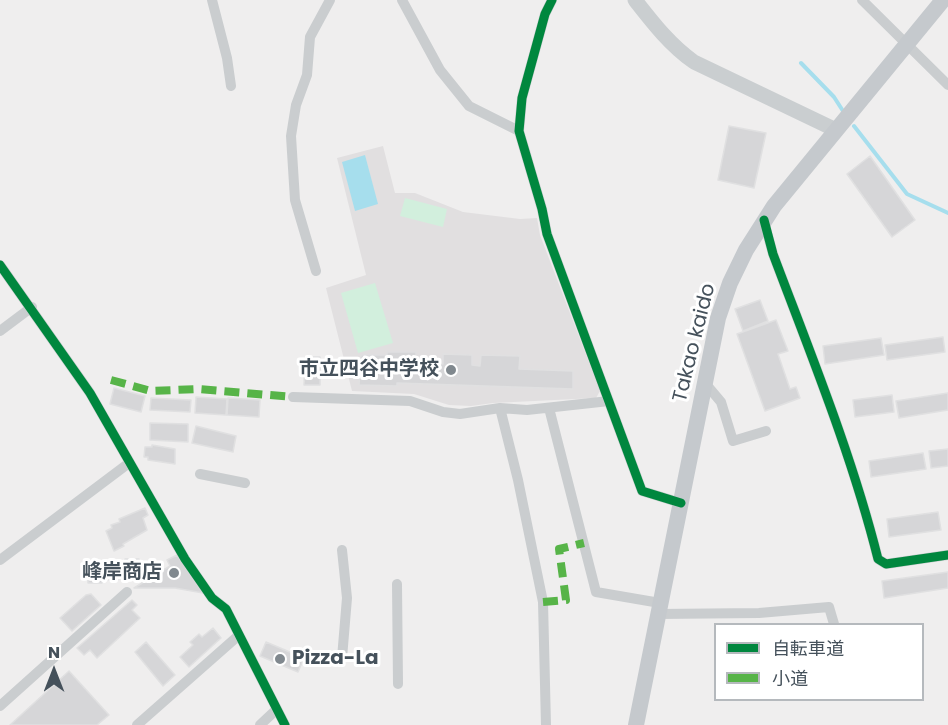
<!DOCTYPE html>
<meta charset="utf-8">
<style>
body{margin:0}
#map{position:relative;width:948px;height:725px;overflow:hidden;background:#efeeee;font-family:Poppins,"Noto Sans JP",sans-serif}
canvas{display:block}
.legend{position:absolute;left:714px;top:623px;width:210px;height:78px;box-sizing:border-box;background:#fff;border:2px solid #b5b9bd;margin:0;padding:8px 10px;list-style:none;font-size:18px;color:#45515b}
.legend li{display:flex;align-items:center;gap:12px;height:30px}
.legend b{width:30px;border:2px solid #b5b9bd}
.north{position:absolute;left:24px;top:641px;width:60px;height:60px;-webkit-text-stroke:4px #fff;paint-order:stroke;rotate:0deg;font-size:16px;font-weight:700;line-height:24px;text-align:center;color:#45515b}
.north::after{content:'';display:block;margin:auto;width:21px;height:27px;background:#45515b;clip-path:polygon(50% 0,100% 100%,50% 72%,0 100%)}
</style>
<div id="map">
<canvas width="948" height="725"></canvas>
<ul class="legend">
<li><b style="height:8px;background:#00873e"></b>自転車道</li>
<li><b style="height:8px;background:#57b448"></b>小道</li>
</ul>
<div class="north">N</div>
</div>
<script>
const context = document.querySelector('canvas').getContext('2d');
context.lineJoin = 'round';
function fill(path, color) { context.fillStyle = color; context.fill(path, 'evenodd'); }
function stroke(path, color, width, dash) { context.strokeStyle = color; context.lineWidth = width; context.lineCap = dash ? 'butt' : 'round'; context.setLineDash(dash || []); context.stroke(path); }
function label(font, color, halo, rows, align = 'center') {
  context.font = font + ' Poppins,"Noto Sans JP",sans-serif'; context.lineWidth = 6; context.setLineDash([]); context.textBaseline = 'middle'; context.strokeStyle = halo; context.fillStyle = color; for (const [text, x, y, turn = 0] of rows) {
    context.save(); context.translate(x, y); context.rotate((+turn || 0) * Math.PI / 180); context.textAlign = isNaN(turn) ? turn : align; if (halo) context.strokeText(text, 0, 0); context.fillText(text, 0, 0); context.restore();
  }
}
fill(new Path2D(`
 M383 146 395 193H415L463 212 520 219 537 218 540 235 600 391 596 398 493 403 471 406 449 405 414 394 352 391 326 288 366 275 337 158Z`), '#e1dfe0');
fill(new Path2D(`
 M405 198 447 209 443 227 400 216Z
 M375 283 393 343 358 353 341 293Z`), '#d2efdd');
fill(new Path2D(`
 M365 155 378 204 355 211 342 162Z`), '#a6deed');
stroke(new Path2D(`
 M801 63 834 97 843 111
 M854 126 907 194 948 213`), '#a6deed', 4);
const building = new Path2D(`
 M729 126 766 133 754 188 718 180Z
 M870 156 915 220 892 237 847 174Z
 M760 300 768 321 743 331 735 309Z
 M776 320 788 351 778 354 790 389 796 387 800 398 765 411 737 334Z
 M943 337 945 352 887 360 885 345Z
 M881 338 884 355 825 364 823 346Z
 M387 352H416V363L443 364V354L472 355V365L480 366 481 355 520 356 519 369 573 371V389L397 383V386L359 385 361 355H387Z
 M305 357H320V385H304Z
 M114 388 145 396 141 412 110 404Z
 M948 393V410L899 418 896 401Z
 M892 395 894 412 855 417 853 400Z
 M196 397 227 399 226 415 195 413Z
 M151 398 191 400 190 412 150 410Z
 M228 398 260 400 259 417 227 415Z
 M150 423 188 424V442L150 440Z
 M196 426 236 436 233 452 192 443Z
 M152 445 175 449V464L148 460V457H144L145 447H152Z
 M948 449V466L931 468 929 451Z
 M923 453 926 469 871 477 869 461Z
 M145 508 148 515 143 518 147 530 123 544 124 546 114 551 106 531 112 528 111 525 120 522 119 519Z
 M938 512 941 530 889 537 887 519Z
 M177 555 203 593 175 588H134L170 566 167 560Z
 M125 559H139V575H127V579L102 580V583H88V567H101V564H113V561H125Z
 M948 572V588L884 598 882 581Z
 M91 594 101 605 72 631 60 618 86 595Z
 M132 600 137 605 132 610 140 618 97 658 90 650 84 655 77 648Z
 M213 628 221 638 189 667 180 657 193 645 190 642 199 634 202 637Z
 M146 642 175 675 163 686 135 652Z
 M266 642 304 658 298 672 260 656Z
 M69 671 109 715 97 725H10Z`);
fill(building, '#d6d6d8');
stroke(building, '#e0e0e1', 1.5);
stroke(new Path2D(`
 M212 0 227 58 231 86
 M402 0 440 70 469 106 519 131
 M552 0 545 14 522 98 519 131 542 209 547 234 642 491 681 503
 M862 0 948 85
 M764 221 773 254C811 355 852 455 878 559L886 564 948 555
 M0 265 90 393 185 559 212 598 226 609 285 725
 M316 271 295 200 291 136 296 105 307 75 310 37 330 0
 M0 331 32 307
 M705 383 721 402 733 441 766 431
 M293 397 410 401 443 412 460 414 500 408 527 410 609 401
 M500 408 518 480 543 602 546 725
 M549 408 596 592 660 603
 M200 474 245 483
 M342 550 347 598 342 658
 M0 560 129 463
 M397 584 398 684
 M658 614 759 613 829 607 834 624
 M0 706 127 592
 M137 725 238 636
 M260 725 276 710`), '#cacdcf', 10);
stroke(new Path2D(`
 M635 0C653 23 670 45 694 62L836 130`), '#caced0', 15);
stroke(new Path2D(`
 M636 725 718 318 730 283 746 250 774 206 943 0`), '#c5c9cd', 16);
stroke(new Path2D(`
 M111 380 151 391 198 389 293 397
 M543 602 566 600 559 549 584 543`), '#57b448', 8, [15, 8]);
stroke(new Path2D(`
 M552 0 545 14 522 98 519 131 542 209 547 234 642 491 681 503
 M764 220 773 254C811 355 852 455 878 559L886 564 948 555
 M0 265 90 393 185 559 212 598 226 609 285 725`), '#00873e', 9);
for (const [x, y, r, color] of [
 [451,370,6,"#80888e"],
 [174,573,6,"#80888e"],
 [280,659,6,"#80888e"]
]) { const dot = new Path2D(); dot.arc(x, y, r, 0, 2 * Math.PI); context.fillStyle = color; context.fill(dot); stroke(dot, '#fff', 2); }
label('20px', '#45515b', '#fff', [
 ["Takao kaido",695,343,-76]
]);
label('bold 20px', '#45515b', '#fff', [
 ["市立四谷中学校",439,370],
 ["峰岸商店",162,573],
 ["Pizza-La",292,659,"left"]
], 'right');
</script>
